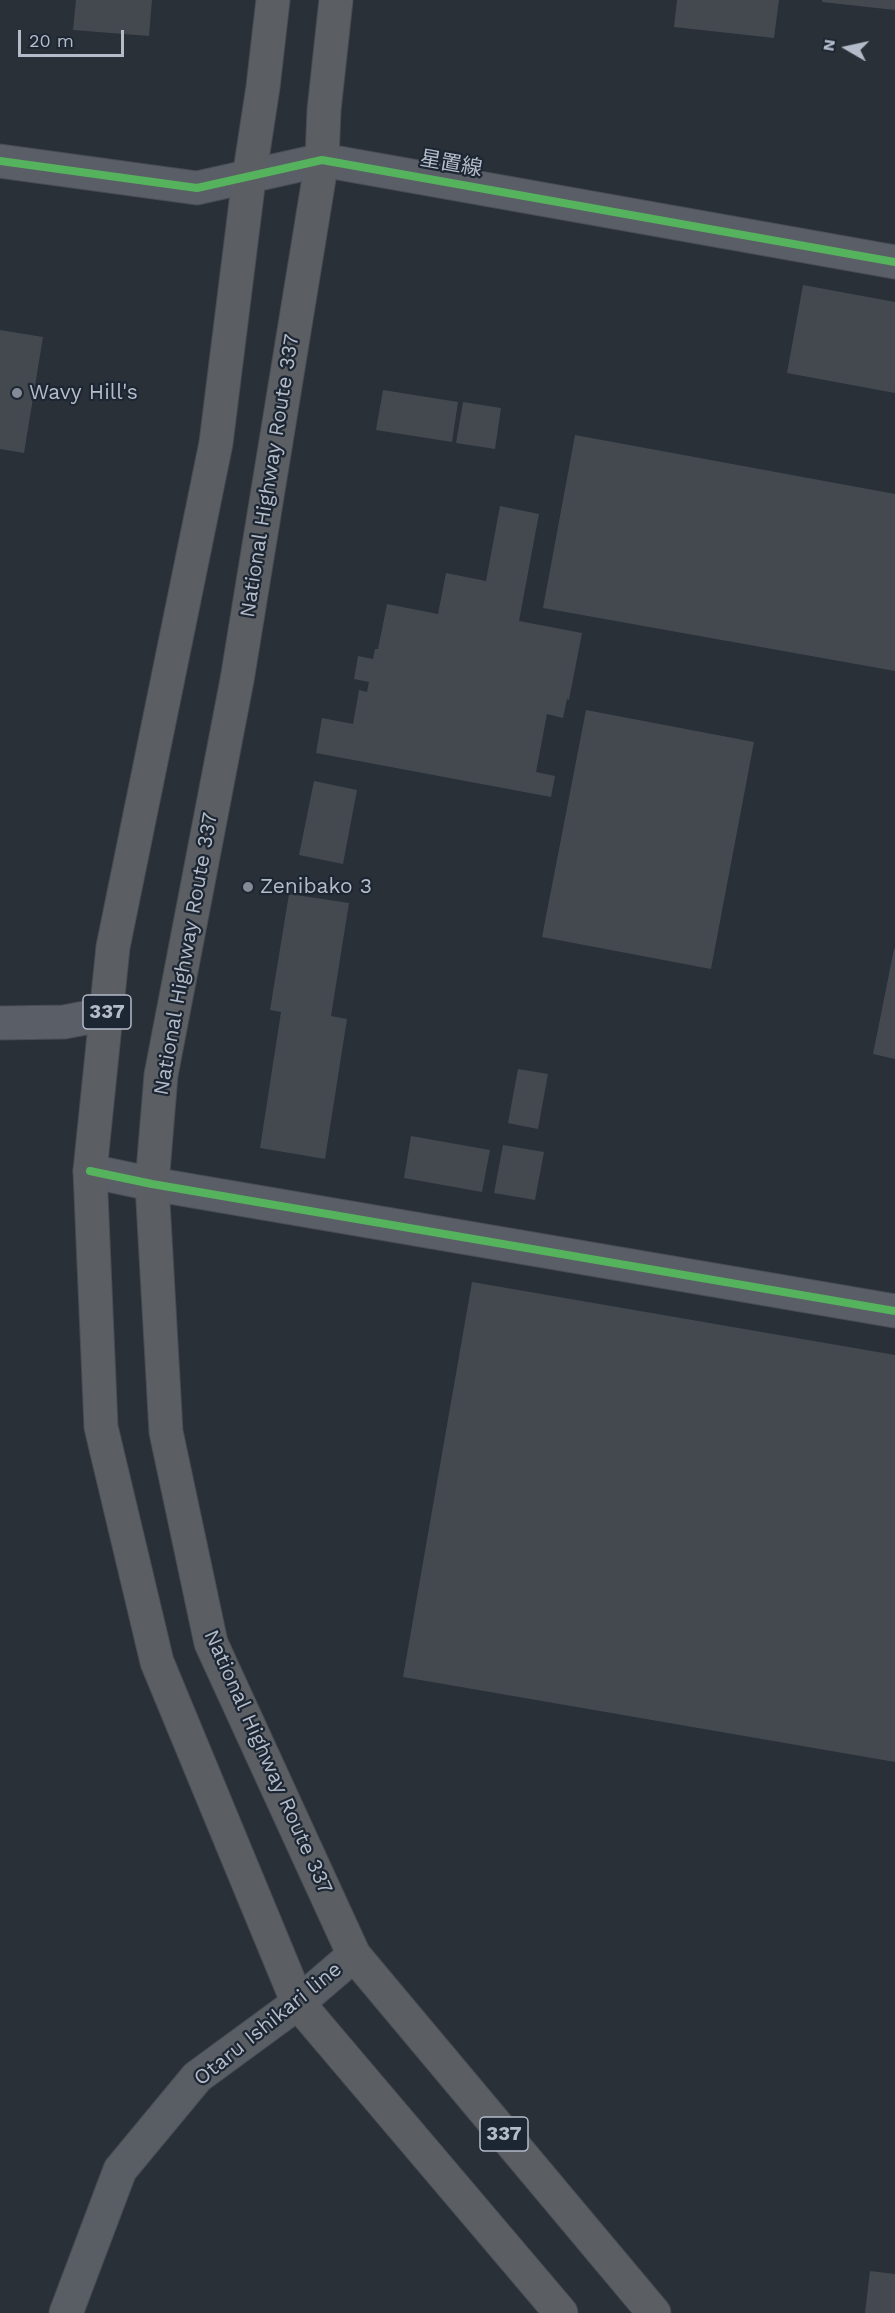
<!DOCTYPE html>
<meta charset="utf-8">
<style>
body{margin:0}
#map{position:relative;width:895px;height:2313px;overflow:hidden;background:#2a3038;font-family:"Work Sans",sans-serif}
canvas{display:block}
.north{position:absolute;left:817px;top:18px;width:60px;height:60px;-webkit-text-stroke:4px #1d2633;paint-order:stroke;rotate:279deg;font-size:16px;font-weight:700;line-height:24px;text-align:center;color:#b4bcc9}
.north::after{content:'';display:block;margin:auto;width:21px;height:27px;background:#b4bcc9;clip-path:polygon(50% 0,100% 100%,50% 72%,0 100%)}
.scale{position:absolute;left:18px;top:30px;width:106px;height:27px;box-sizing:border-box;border:3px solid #b4bcc9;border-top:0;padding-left:8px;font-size:18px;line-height:21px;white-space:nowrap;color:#b4bcc9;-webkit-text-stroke:4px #1d2633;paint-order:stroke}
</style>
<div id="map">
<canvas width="895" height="2313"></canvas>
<div class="north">N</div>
<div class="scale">20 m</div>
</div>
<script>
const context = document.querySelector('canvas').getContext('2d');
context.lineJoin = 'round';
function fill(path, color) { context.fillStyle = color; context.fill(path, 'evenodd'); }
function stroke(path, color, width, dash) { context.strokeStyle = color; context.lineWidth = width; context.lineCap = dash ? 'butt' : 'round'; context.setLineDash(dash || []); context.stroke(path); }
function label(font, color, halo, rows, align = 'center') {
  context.font = font + ' "Work Sans","Noto Sans JP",sans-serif'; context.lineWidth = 4.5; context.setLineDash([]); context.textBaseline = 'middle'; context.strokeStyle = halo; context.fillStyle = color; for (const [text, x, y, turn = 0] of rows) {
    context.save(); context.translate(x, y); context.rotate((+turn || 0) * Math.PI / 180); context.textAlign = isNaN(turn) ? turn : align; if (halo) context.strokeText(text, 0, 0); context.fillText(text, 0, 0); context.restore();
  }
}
fill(new Path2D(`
 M76 0H152L149 36 73 30Z
 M677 0H779L774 38 674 27Z
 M822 0H895V10L822 2Z
 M803 285 895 302V393L787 373Z
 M0 330 43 337 24 453 0 449Z
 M383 390 458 402 452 442 376 430Z
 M463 402 501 408 495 449 456 443Z
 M575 435 895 494V671L543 608Z
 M500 506 539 514 519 621 582 633 569 700 567 699 563 718 547 714 536 772 555 776 551 797 316 753 322 718 353 724 359 690 367 692 369 682 354 679 358 656 373 659 375 649H378L387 604 438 614 446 573 486 581Z
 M586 710 754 742 711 969 542 937Z
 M314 781 357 790 343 864 299 855Z
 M289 894 349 903 331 1016 347 1019 325 1159 260 1148 281 1012 270 1010Z
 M894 949H895V1059L873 1054Z
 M518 1069 548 1074 538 1129 508 1123Z
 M411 1136 490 1150 482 1192 404 1178Z
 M503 1145 544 1152 535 1200 494 1193Z
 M472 1282 895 1355V1762L403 1677Z
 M870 2271 895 2274V2313H865Z`), '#444950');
const minor = new Path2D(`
 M0 161 197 188 322 160 895 262
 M0 1023 64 1022 106 1014
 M90 1171 152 1184 895 1311`);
const secondary = new Path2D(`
 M66 2313 120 2170 197 2077 298 2003 354 1955`);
const trunk = new Path2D(`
 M273 0 263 87 249 178 216 443 113 947 90 1171 101 1427 157 1662 298 2003 561 2313
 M336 0 324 110 322 160 237 680 161 1075 152 1184 166 1432 211 1643 354 1955 654 2313`);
stroke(minor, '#484c53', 35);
stroke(secondary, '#484c53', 35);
stroke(trunk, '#474c53', 35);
stroke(minor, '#5a5e66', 33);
stroke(secondary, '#595d64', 33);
stroke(trunk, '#5b5f64', 33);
stroke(new Path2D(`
 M0 161 197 188 322 160 895 262
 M90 1171 152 1184 895 1311`), '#56b35d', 8);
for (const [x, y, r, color] of [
 [17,393,6,"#848b96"],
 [248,887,6,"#848b96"]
]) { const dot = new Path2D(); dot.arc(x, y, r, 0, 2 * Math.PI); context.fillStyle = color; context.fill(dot); stroke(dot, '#1d2633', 2); }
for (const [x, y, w] of [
 [107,1012,48],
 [504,2134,48]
]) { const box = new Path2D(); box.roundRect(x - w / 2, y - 17, w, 34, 4.5); context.fillStyle = '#1d2633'; context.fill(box); stroke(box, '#b4bcc9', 1.5); }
label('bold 20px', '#b4bcc9', null, [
 ["337",107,1012],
 ["337",504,2134]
]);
label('21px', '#b4bcc9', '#1d2633', [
 ["星置線",451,164,10],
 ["National Highway Route 337",270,476,-81],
 ["National Highway Route 337",186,954,-80],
 ["National Highway Route 337",268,1762,66],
 ["Otaru Ishikari line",268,2024,-39]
]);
label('21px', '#b4bcc9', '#1d2633', [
 ["Wavy Hill's",29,393],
 ["Zenibako 3",260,887]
], 'left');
</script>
